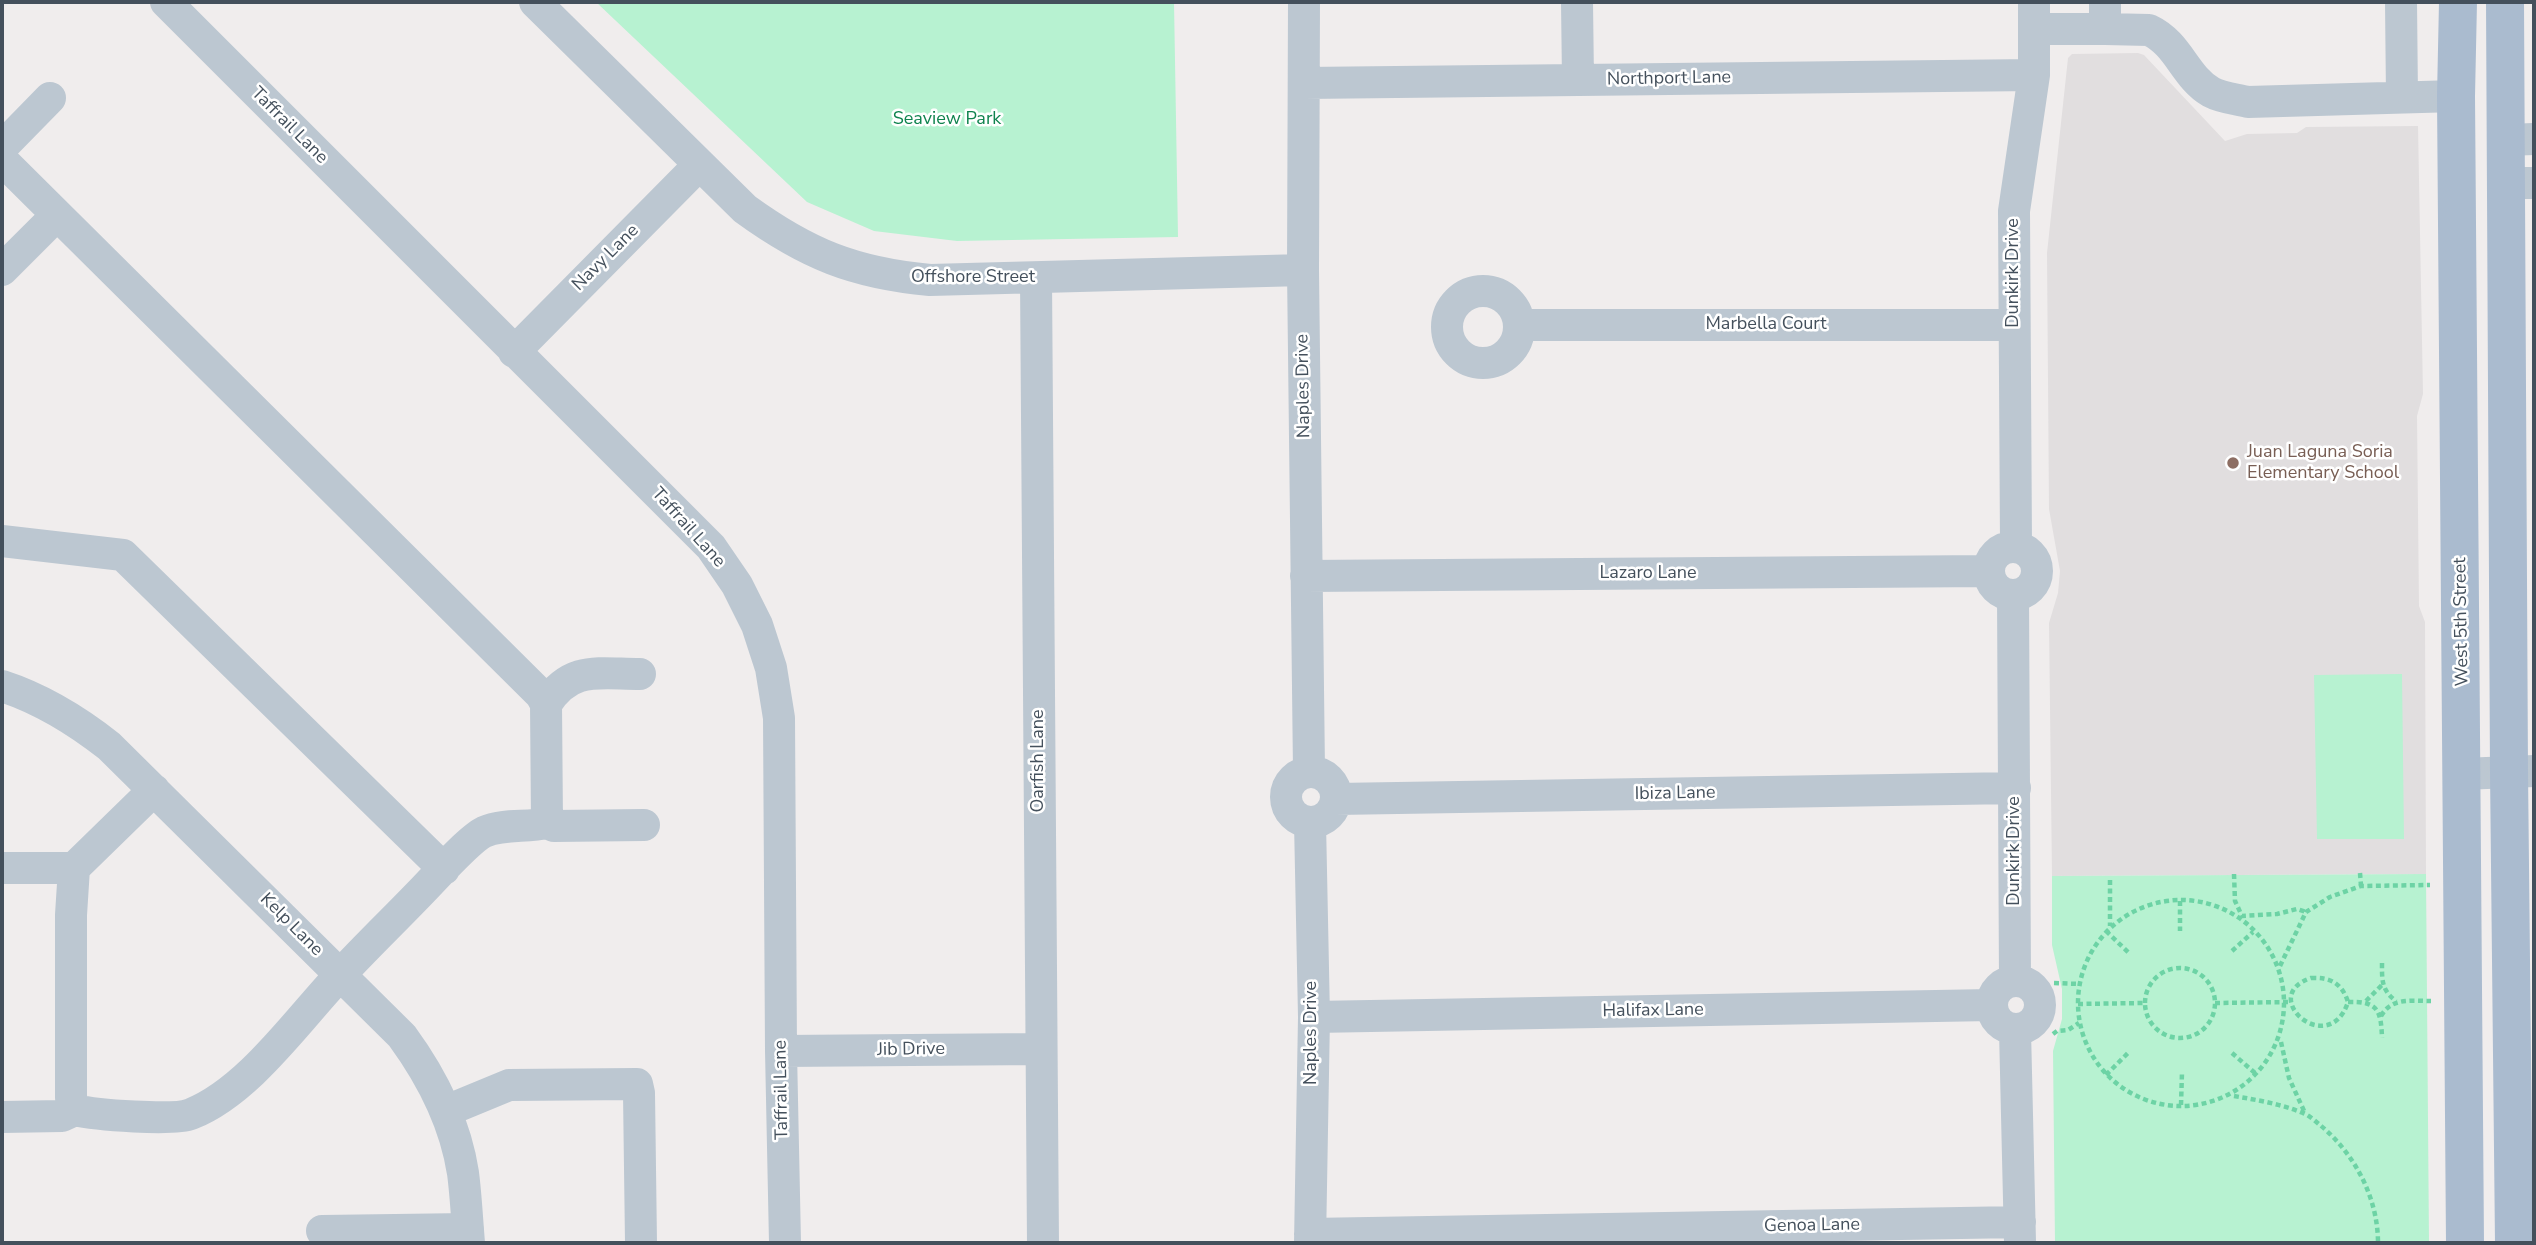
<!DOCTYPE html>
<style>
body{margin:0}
#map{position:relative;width:2536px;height:1245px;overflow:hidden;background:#f0eded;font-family:"Nunito Sans",sans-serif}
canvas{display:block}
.frame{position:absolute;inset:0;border:4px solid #44505c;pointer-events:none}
</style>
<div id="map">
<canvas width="2536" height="1245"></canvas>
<div class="frame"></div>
</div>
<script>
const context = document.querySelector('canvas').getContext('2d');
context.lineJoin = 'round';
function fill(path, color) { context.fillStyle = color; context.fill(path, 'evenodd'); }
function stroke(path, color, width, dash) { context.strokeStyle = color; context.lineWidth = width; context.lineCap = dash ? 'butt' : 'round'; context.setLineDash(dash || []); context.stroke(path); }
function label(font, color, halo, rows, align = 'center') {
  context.font = font + ' "Nunito Sans",sans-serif'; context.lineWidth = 5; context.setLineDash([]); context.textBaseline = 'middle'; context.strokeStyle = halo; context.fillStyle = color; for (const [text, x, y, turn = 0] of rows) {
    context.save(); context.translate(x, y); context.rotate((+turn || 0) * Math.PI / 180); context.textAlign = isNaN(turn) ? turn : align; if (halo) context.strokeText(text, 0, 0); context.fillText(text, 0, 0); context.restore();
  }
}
fill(new Path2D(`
 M2138 53 2144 55 2225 141 2247 134 2297 133 2306 127 2418 126 2423 394 2417 416 2419 606 2425 622 2426 874 2052 876 2049 623 2058 593 2060 571 2049 509 2047 253 2068 58 2072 54Z`), '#e1dedf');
fill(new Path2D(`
 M596 2H1174L1178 237 957 241 874 231 807 202Z
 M2402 674 2404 839H2317L2314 675Z
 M2426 874 2429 1243H2055L2053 1051 2062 1019V989L2052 945V876Z`), '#b7f2d1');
stroke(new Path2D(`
 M2360 873 2361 886
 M2234 874 2235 901 2242 916 2277 914 2297 909 2306 912
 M2110 880V926
 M2078 1003a103 103 0 1 1 206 0a103 103 0 1 1-206 0Z
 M2180 901V931
 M2106 931 2130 954
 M2232 951 2253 932
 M2382 963C2382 979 2381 990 2396 1001
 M2280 966 2306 912 2330 897 2361 886 2430 885
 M2145 1003a35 35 0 1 1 70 0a35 35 0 1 1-70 0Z
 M2311 978C2330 977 2342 983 2348 1002 2329 1060 2256 996 2311 978Z
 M2054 983 2080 984
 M2366 1001 2382 985
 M2348 1002C2378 1001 2381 1010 2382 1038
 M2215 1003 2291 1002
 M2078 1004 2144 1003
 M2381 1016C2392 997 2411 1001 2431 1001
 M2053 1034 2057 1031 2068 1030 2079 1023
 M2281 1042 2289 1078 2305 1113
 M2232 1053 2255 1073
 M2106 1075 2128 1053
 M2234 1096C2257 1100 2281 1104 2303 1113 2309 1115 2315 1121 2320 1125 2355 1154 2378 1198 2378 1243
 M2181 1105 2182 1072`), '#6dd3a5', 4.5, [5, 3.5]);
stroke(new Path2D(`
 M166 2 711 547 737 585 757 625 771 668 779 718 781 1051 785 1243
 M535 2 745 209C807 254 854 273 930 280L1303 270
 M1304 2 1303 270 1309 771
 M1577 2 1578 80
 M2105 2V29L2149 30C2179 44 2184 76 2211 92 2222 98 2236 99 2248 102L2456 96
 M2401 2 2402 97
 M2034 29H2105
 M1305 83 2034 75
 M2506 140 2534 139
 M2 147 50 98
 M2 160 541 695 546 704 547 823C526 828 505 823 484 832 468 840 433 880 419 894 393 921 366 947 341 974 298 1019 249 1091 191 1114 174 1121 95 1115 75 1110L71 1098V915L74 868 154 790
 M2507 183H2534
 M2 270 57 215
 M1036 278 1043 1243
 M1447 327a36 36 0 1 1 72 0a36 36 0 1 1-72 0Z
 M1519 325H2014
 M514 352 699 165
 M2 541 123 555 444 869
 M2016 546 2014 211 2034 75V2
 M1989 571a24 24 0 1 1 48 0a24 24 0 1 1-48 0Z
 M1306 576 1989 571
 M2013 595 2015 981
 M2 686C42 699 76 720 109 746L402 1036C432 1077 455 1121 463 1173 466 1196 467 1220 469 1243
 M546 704C571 665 599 674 640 674
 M1286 797a25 25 0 1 1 50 0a25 25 0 1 1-50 0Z
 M2463 774 2534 771
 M1336 799 2015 788
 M547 823 554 826 644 825
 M2 868H74
 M1992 1005a24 24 0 1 1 48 0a24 24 0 1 1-48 0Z
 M1314 1017 1992 1005
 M2015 1030 2020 1242
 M781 1051 1041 1049
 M446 1111 509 1085 637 1084 639 1093 641 1243
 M2 1117 62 1116 75 1110
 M322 1231 468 1229
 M1310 1234 2020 1222
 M1310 1243 1314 1017 1310 822`), '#bcc7d1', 32);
stroke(new Path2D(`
 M2458 2 2456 96 2465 1243
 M2505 2 2509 771 2514 1243`), '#aabbcf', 38);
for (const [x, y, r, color] of [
 [2233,463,7,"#8d6e63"]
]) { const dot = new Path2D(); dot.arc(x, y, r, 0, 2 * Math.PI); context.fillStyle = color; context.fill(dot); stroke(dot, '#fff', 2.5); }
label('18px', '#44505c', '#fff', [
 ["Northport Lane",1669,79,-1],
 ["Taffrail Lane",289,126,45],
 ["Navy Lane",606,258,-45],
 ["Dunkirk Drive",2014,273,-90],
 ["Offshore Street",973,278],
 ["Marbella Court",1766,325],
 ["Naples Drive",1304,386,-91],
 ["Taffrail Lane",688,528,48],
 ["Lazaro Lane",1648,574],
 ["West 5th Street",2462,622,-91],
 ["Oarfish Lane",1039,761,-90],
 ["Ibiza Lane",1675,794,-1],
 ["Dunkirk Drive",2015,851,-90],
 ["Kelp Lane",291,925,45],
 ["Halifax Lane",1653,1011,-1],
 ["Naples Drive",1312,1033,-90],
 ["Jib Drive",911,1050,-1],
 ["Taffrail Lane",782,1090,-91],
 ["Genoa Lane",1812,1226,-1]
]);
label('18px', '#0f834e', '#fff', [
 ["Seaview Park",947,120]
]);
label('18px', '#785e54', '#fff', [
 ["Juan Laguna Soria",2247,453],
 ["Elementary School",2247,474]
], 'left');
</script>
